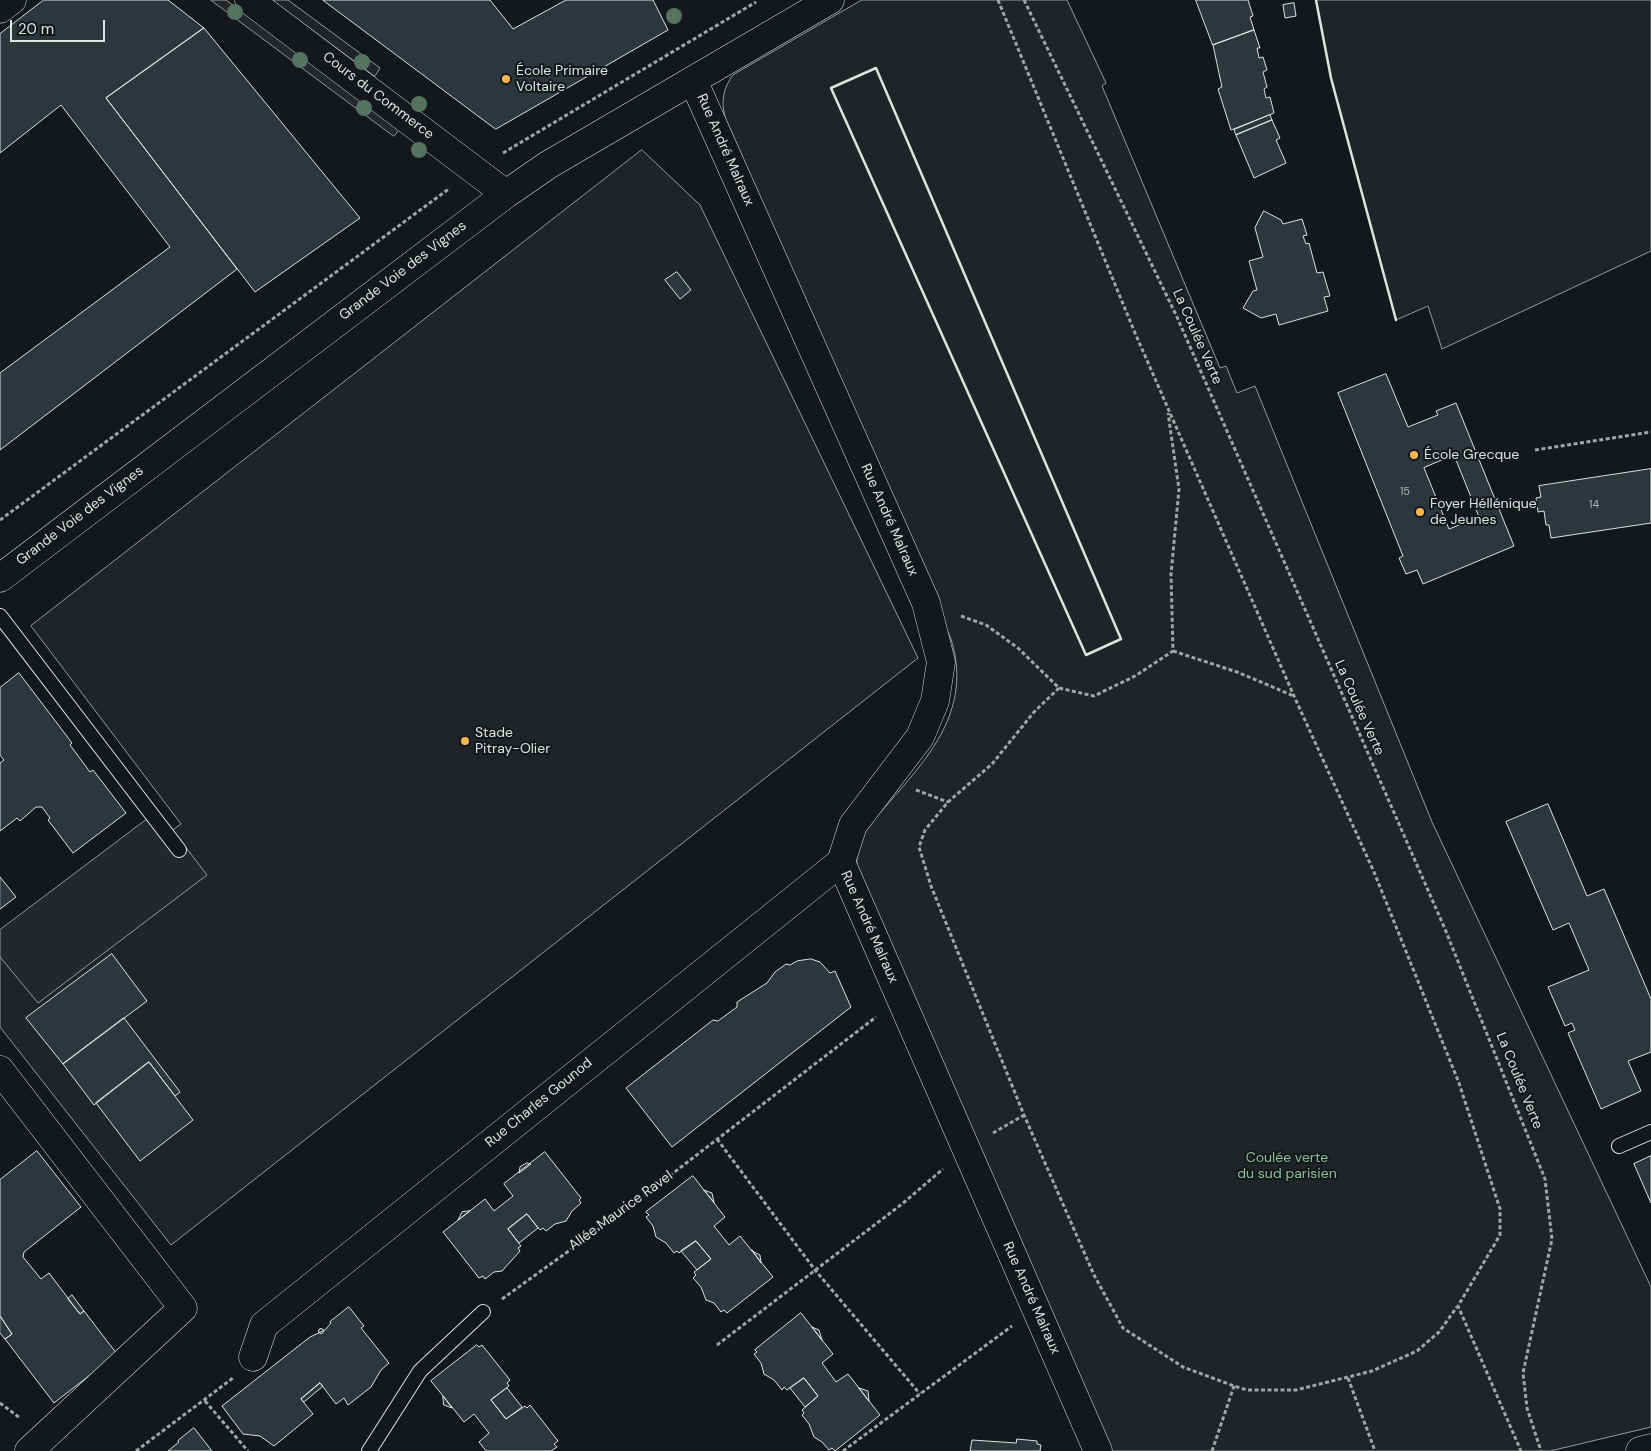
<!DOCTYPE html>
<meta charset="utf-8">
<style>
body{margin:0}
#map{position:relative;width:1651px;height:1451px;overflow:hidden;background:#14181c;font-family:"DM Sans",sans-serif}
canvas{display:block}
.scale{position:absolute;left:10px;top:20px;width:95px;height:22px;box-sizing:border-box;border:2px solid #d8e6dc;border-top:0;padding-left:6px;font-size:15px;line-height:18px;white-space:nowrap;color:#d8e6dc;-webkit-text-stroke:4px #14181c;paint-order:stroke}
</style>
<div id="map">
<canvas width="1651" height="1451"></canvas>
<div class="scale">20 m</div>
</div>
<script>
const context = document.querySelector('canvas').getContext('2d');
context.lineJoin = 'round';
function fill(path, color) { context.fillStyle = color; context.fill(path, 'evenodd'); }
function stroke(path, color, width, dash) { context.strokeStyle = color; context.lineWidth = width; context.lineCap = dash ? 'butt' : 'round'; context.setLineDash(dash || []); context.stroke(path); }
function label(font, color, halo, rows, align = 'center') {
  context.font = font + ' "DM Sans",sans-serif'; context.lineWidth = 4; context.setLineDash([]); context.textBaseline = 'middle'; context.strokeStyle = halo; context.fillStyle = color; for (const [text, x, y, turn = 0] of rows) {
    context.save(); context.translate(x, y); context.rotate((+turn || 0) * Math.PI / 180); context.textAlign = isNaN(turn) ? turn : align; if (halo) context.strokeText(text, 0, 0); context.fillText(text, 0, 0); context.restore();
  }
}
const green = new Path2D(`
 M272 0H288L380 68 375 76Z
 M862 0H1067L1106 83 1102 86 1220 368 1226 366 1237 393 1255 386 1432 822 1651 1287V1427L1550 1451H1109L857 866C856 851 861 839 868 827 915 770 976 720 951 639L725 117C721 101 723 88 733 75Z
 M1316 0H1651V251L1442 349 1428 306 1396 320 1331 78Z
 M642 150 700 205 918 658 171 1245 0 1027V955L181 824 31 626Z`);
fill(green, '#202428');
stroke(green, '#939e99', 1);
const parking = new Path2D(`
 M211 0H226L400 129 394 136Z
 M158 811 207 875 38 1003 0 957V930Z`);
fill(parking, '#24282b');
stroke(parking, '#939e99', 1);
const building = new Path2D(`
 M44 0H168L204 28 106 98 237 269 0 450V373L170 247 61 105 0 153V34Z
 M323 0H490L513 29 566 0H653L668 30 496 129Z
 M1196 0H1248L1253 16 1250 17 1254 30 1213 45Z
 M1294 3 1296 16 1285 18 1283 5Z
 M204 28 360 218 255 292 106 98Z
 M1254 30 1260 48H1257L1259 58 1263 57 1267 70 1263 72 1267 87 1264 89 1266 98 1270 97 1274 113 1231 130 1218 89 1222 87 1213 45Z
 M1270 115 1272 120 1236 135 1234 130Z
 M1272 120 1280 138 1276 140 1286 163 1254 178 1236 135Z
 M1264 211 1281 220 1283 224 1302 219 1307 235 1303 236 1306 244 1309 243 1317 273 1323 272 1330 296 1324 297 1328 311 1279 325 1276 314 1261 318 1243 308 1253 291 1257 290 1249 261 1263 257 1255 228Z
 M677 272 691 290 680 299 665 280Z
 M1386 374 1408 427 1438 415 1436 411 1456 403 1514 546 1423 584 1417 570 1406 574 1399 558 1403 556 1338 393ZM1454 455 1479 517 1449 529 1424 468Z
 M1651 469V523L1551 538 1549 525H1546L1544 511 1538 512 1536 498 1541 497 1539 486Z
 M19 673 72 743 70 745 90 772 93 770 126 813 73 853 48 820 50 818 42 807H36L20 821 17 818 0 831V763L4 760 0 755V688Z
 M1548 804 1587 896 1604 889 1651 999V1052L1628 1061 1641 1091 1601 1109 1568 1033 1575 1030 1572 1023 1565 1026 1548 987 1589 970 1569 923 1553 930 1506 822Z
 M0 877 16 897 0 909Z
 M112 954 147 1001 63 1064 26 1018Z
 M811 959 820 962 830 973 835 971 851 1007 672 1147 626 1088 713 1020 718 1021 737 1007V1002L767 983 775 972 786 964 790 965 797 961Z
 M124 1018 180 1092 175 1096 149 1062 94 1105 63 1064Z
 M149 1062 193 1120 140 1161 96 1103Z
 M37 1151 81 1207 24 1252 23 1257 41 1279 49 1273 80 1314 84 1311 117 1354 54 1403 5 1339 12 1334 0 1316V1180Z
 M545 1152 581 1198 579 1200 581 1203 572 1211 566 1221 555 1224 546 1231 543 1228 540 1230 527 1214 508 1229 521 1246 518 1248 520 1251 502 1271 494 1272 485 1279 483 1276 479 1278 443 1232 485 1199 494 1211 513 1196 504 1184Z
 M1651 1156V1203L1634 1164Z
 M527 1163 531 1164 519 1173 520 1167Z
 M693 1176 725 1217 714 1226 729 1245 740 1236 773 1277 727 1313 724 1310 721 1312 714 1303 706 1300 701 1287 693 1278 696 1275 694 1272 711 1259 696 1241 679 1253 677 1251 674 1253 666 1243 656 1237 653 1226 646 1217 649 1215 646 1212Z
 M704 1190 712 1193 714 1202Z
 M470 1211 458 1220 462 1212Z
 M527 1214 538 1228 519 1243 508 1229Z
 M696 1241 711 1259 697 1270 681 1251Z
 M752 1251 760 1255 761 1263 752 1250Z
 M72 1295 84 1311 80 1314 68 1299Z
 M349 1307 364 1326 361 1328 389 1363 381 1370 371 1387 348 1405 344 1398 336 1404 320 1383 301 1399 313 1414 274 1446 260 1436 243 1434 222 1406 310 1337 325 1330 331 1323 330 1322Z
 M801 1313 833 1354 822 1363 836 1382 848 1374 880 1415 835 1451 832 1448 829 1450 822 1442 814 1437 809 1424 802 1415 804 1413 802 1410 818 1396 804 1378 787 1390 784 1387 782 1390 774 1380 764 1374 761 1363 754 1354 757 1352 755 1350Z
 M0 1316 12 1334 5 1339 0 1333Z
 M812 1327 819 1330 822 1340Z
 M318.5 1331a2.5 2.5 0 1 1 5 0a2.5 2.5 0 1 1-5 0Z
 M477 1345 479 1347 482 1345 510 1380 507 1383 509 1386 491 1400 506 1419 525 1406 527 1408 530 1405 558 1441 554 1444 557 1447 551 1451H486L479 1442 489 1433 474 1414 464 1422 431 1381Z
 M804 1378 818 1396 805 1407 790 1388Z
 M320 1383 323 1386 304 1402 301 1399Z
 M507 1388 522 1407 506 1419 491 1400Z
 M859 1388 868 1391 869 1401Z
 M443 1396 452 1408 444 1405Z
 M194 1428 212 1451H168L179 1442 178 1441Z
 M1017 1439 1037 1441V1444L1041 1445 1040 1451H970L972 1440 1016 1443Z`);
fill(building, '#2c363c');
stroke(building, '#d8e6dc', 1);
const service = new Path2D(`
 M0 616 179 850
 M1619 1146 1651 1132
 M369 1451 420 1371 483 1312`);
const minor = new Path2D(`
 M249 0 506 194
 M0 9 12 0
 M693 80 926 603 941 662 935 701 920 737 853 825 841 862 1098 1451
 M0 578 506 194 548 165 830 0
 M0 1070 183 1308 29 1451
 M253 1357 264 1325 841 862
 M1640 1451 1651 1448`);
stroke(service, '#d8e6dc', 16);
stroke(minor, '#d8e6dc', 29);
stroke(new Path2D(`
 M998 0 1135 333 1294 696 1374 872 1459 1083 1500 1209V1235L1458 1306 1521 1451
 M1024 0 1177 317 1445 929 1545 1179 1552 1239 1523 1373 1527 1408 1541 1451
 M503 153 756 2
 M1535 450 1651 432
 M0 520 450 188
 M961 616 986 625 1018 648 1059 688 1094 696 1135 676 1173 651 1171 574 1179 489 1168 413
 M1173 651 1237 672 1294 696
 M1059 688 1034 712 992 764 948 802 925 830 919 847 931 886 1024 1115 1094 1275 1123 1328 1183 1367 1234 1386 1247 1390H1296L1372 1371 1417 1351 1439 1332 1457 1307
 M916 790 948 802
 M993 1133 1024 1115
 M717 1139 815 1270 920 1394
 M502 1299 620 1214 876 1017
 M717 1345 902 1204 943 1169
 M1348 1378 1375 1451
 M205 1401 248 1451
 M0 1403 20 1418
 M136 1451 233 1378
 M843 1451 1012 1326
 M1212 1451 1234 1386`), '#9da8a2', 3, [4, 2.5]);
stroke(service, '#14181c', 14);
stroke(minor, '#14181c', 28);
stroke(new Path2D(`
 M1316 0 1331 78 1396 320
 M876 68 1121 639 1086 655 831 88Z`), '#d8e6dc', 2.5);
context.fillStyle = '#55745f';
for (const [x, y] of [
 [235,12],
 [674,16],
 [300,60],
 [362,62],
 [419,104],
 [364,108],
 [419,150]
]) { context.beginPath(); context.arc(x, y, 8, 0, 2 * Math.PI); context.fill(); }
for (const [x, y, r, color] of [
 [506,79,5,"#ffb74d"],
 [1414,455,5,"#ffb74d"],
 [1420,512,5,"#ffb74d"],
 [465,741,5,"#ffb74d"]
]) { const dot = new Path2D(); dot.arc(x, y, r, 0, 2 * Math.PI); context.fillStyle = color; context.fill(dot); stroke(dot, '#14181c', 2); }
label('11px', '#adbab4', null, [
 ["15",1405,492],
 ["14",1594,505]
]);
label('14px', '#d8e6dc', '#14181c', [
 ["École Primaire",516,71],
 ["Voltaire",516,87],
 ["École Grecque",1424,455],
 ["Foyer Héllénique",1430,504],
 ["de Jeunes",1430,520],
 ["Stade",475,733],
 ["Pitray-Olier",475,749]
], 'left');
label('14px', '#d8e6dc', '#14181c', [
 ["Cours du Commerce",378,96,37],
 ["Rue André Malraux",725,150,66],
 ["Grande Voie des Vignes",403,271,-37],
 ["La Coulée Verte",1197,337,66],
 ["Grande Voie des Vignes",80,516,-37],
 ["Rue André Malraux",889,520,66],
 ["La Coulée Verte",1359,708,66],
 ["Rue André Malraux",869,927,66],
 ["La Coulée Verte",1519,1081,68],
 ["Rue Charles Gounod",539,1103,-39],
 ["Allée Maurice Ravel",621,1211,-36],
 ["Rue André Malraux",1031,1298,66]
]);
label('14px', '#8ac095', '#14181c', [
 ["Coulée verte",1287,1158],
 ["du sud parisien",1287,1174]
]);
</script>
